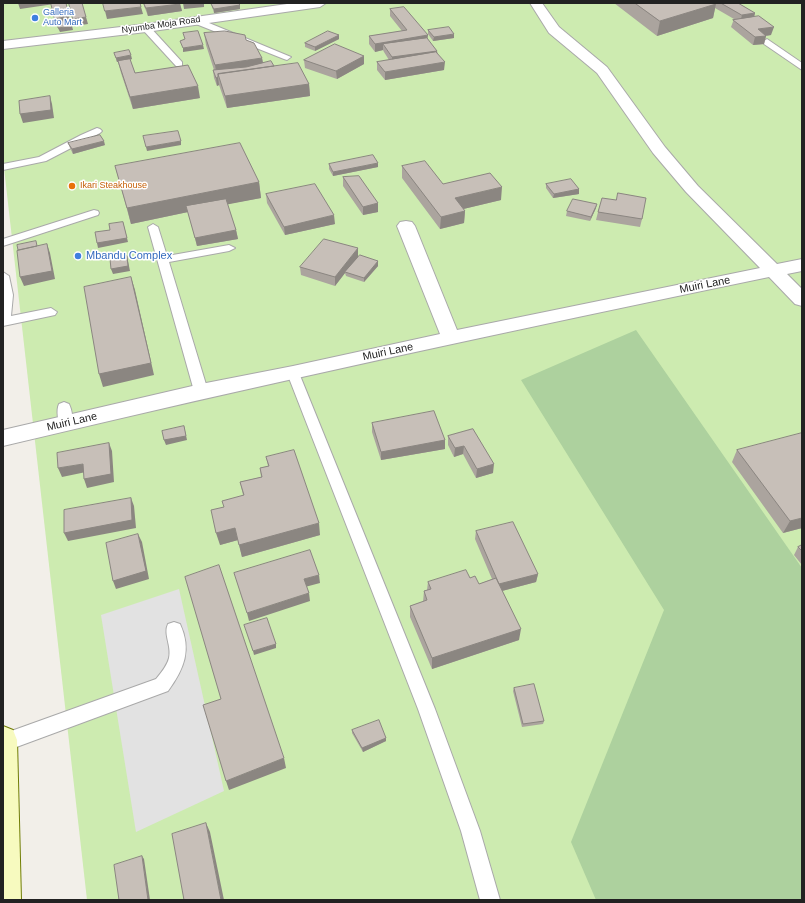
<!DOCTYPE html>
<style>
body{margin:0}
#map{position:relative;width:805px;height:903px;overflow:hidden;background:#f2efe9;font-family:Arial,sans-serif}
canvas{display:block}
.frame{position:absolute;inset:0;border:4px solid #222;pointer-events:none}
</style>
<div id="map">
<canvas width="805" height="903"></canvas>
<div class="frame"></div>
</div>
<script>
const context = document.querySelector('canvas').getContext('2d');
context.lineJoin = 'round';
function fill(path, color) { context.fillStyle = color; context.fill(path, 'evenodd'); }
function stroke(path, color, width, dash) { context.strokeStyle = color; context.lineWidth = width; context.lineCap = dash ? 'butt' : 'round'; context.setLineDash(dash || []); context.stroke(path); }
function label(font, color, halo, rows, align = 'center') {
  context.font = font + ' Arial,sans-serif'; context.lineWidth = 3; context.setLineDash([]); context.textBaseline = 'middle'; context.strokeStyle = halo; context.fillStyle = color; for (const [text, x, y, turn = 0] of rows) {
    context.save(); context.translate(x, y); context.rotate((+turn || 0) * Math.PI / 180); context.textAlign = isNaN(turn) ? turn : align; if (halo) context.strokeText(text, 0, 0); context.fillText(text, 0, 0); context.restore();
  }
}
fill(new Path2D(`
 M3 3H802V900H87L3 159Z`), '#cdebb0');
fill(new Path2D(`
 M636 330 802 568V900H596L571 842 664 610 521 380Z`), '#add19e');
fill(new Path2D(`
 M179 589 224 791 136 832 101 615Z`), '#e2e2e2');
const lane = new Path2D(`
 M191 18H197L291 57 287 60 284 59 191 22Z
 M143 26H149L182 62V66H176L143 30Z
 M767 39 802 63V70L764 44 763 42Z
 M97 128 100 129 102 131 100 133 46 161 3 170V164L39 157 81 135Z
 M94 210 98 211 99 213 98 215 3 246V239Z
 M153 224 158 227 167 256 229 245 235 248 229 251 169 262 208 391 206 394H196L194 391 148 227Z
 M3 272 9 276 13 295 11 316 51 308 57 312 55 315 3 326Z
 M293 368 298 370 299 373 435 709 480 831 500 900H480L461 831 418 709 287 373 288 370Z
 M64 402 69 404C72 410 74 421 71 428L66 429 61 428C58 422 56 410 59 404Z
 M174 622 180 624C192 650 184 669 168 691L3 752V734L156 679C161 673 167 666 169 658 172 646 163 634 168 624Z`);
const street = new Path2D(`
 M294 3H326L320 7 146 32 3 49V41L146 24Z
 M530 3H542L559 27 607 67 665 147 698 186 777 264 802 259V271L787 274 802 289V306L795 304 769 277C513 330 257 385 3 446V430L201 384 293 366 440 334 397 226 400 222 406 221 412 222 415 226 457 330 760 268 686 192 653 153 597 73 549 33Z`);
const secondary = new Path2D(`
 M3 726 13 730 17 740 21 900H3Z`);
stroke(lane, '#a9a9a9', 2);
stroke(street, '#a9a9a9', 2);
stroke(secondary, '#707d05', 2);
fill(lane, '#fff');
fill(street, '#fff');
fill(secondary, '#f7fabf');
fill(new Path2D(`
 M143 3H180L182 11 148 16Z
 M211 3H238L240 5V9L214 13Z
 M614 3H738L755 13 754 17 771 35 766 36 764 44 753 45 731 27 734 19 715 8 713 18 657 36Z
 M390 9 427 39 437 51 444 70 385 80 377 70V62L389 60 384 52 383 50 375 52 369 44V36L402 31 390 16Z
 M428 30 454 38 433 41 428 34Z
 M204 33 246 40 262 58 263 63 274 66 309 84 310 96 227 108 219 85 217 86 214 78 213 70H214L206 45Z
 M339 35V39L315 51 305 47V43Z
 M114 53 132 59 130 60 135 73 200 98 133 109 121 73 118 62H117Z
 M364 56V64L337 79 305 68 304 60Z
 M68 143 105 145 73 154 70 148Z
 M329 164 378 167 333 176 329 169Z
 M115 166 259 182 261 198 227 204 236 230 238 239 197 246 188 212 131 224Z
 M402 166 443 184 501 200 463 209 465 211 464 223 440 229 402 178Z
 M343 177 378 212 363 215 343 186Z
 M546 184 579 189V194L553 198 546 188Z
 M266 194 335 224 285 235 267 203Z
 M616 200 642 219 640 227 596 220 598 212Z
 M596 208 590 221 566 216 567 211Z
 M358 257 378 261V266L364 282 346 276 345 273 335 286 301 275 300 267Z
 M372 423 445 440V449L381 460 372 432Z
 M473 429 493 473 476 478 463 454 454 457 448 445V436Z
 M737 450 802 528 783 533 732 462Z
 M266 457 320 535 242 557 238 540 220 545 224 507 243 495 240 482 261 477 260 468 268 466Z
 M476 531 538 574 536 582 502 591 519 640 432 669 410 617V606L423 602 424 591 427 590 428 582 479 584 492 579 475 539Z
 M802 545V565L794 555 798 547Z
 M514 688 544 721 543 724 522 727 513 691Z
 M352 730 386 738V741L363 752 352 733Z`), '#aba49e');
fill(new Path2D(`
 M18 3H61L20 9Z
 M183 3H204V7L184 9Z
 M180 4 182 11 148 16 146 8Z
 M716 4 713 18 657 36 660 21Z
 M240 5V9L214 13V9Z
 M141 7 143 14 107 19 105 11Z
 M755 13 753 21 740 23 742 15Z
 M69 16 71 24 57 26 55 19Z
 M86 17 88 24 75 26 73 19Z
 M72 26 73 30 60 32 58 28Z
 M774 27 771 35 756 37 758 29Z
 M454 34V38L433 41 434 37Z
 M339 35V39L315 51V47Z
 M428 35 427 43 383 44V50L375 52V44Z
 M766 36 764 44 753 45 755 37Z
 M203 45 204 49 183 52V48Z
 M437 51 436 59 392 65V57Z
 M131 55 132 59 117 62 116 58Z
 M364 56V64L337 79 336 71Z
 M262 58 264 69 217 77 215 65Z
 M445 62 444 70 385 80V72Z
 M218 77 219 85 217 86 216 78Z
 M309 84 310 96 227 108 225 96Z
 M198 86 200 98 133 109 130 97Z
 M50 96 52 104 54 118 23 123 20 114Z
 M104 141 105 145 73 154 72 149Z
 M181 141V145L147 151 146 147Z
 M378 163V167L333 176V172Z
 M259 182 261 198 188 212 186 206 188 212 131 224 127 208Z
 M502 187 501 200 455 211V198Z
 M579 189V194L553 198 554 194Z
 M378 203V212L363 215V207Z
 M597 204 596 208 590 221 591 217Z
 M465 211 464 223 440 229 441 217Z
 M334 215 335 224 285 235 284 227Z
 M123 222 128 242 98 248 97 243Z
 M236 230 238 239 197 246 195 238Z
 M47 244 50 253 55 279 24 286 20 277Z
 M358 248V257L345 272V273L335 286V277Z
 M127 256 130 271 113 274 111 269Z
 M378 261V266L364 282V278Z
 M131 277 135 290 154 375 103 387 99 374Z
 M184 426 187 440 166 445 164 440Z
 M445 440V449L381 460V452Z
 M109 443 112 451 114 482 87 488 84 479Z
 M464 446 463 454 454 457 455 448Z
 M83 464 86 472 62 477 58 468Z
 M494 464 493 473 476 478 477 469Z
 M131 498 134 506 136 528 68 541 64 533Z
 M802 518V528L783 533 790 521Z
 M319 523 320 535 242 557 239 545Z
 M235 528 238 540 220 545 216 533Z
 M138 534 142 542 149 579 116 589 113 581Z
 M538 574 536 582 498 592 499 584Z
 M319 575 320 583 305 587 304 579Z
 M309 593 310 601 249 621 247 613Z
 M521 629 519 640 432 669V658Z
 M276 644V648L254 655 253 651Z
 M386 738V741L363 752 362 748Z
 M284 758 286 768 229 790 226 781Z
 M206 823 210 832 224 900H221Z
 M142 856 144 859 150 900H148Z`), '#8b8681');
const building = new Path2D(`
 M51 3H66L69 16 55 19Z
 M69 3H82L86 17 73 19Z
 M103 3H140L141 7 105 11Z
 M144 3H180V4L146 8Z
 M211 3H238L240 5 214 9Z
 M635 3H715L716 4 660 21Z
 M721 3H738L755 13 742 15Z
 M404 7 428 35 375 44 369 36 407 30 390 9Z
 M759 16 774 27 758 29 766 36 755 37 733 20Z
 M71 22 72 26 58 28V24Z
 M449 27 454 34 434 37 428 30Z
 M198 31 203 45 183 48 180 41 185 39 183 33Z
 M225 31 245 35 246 40 254 43 262 58 215 65 204 33Z
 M328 31 339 35 315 47 305 43Z
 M427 38 437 51 392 57 383 44Z
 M335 44 364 56 336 71 304 60Z
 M129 50 131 55 116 58 114 53Z
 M436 52 445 62 385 72 377 62Z
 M130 59 135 73 188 65 198 86 130 97 118 61Z
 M271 61 274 66 218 74V77L216 78 213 70 246 67Z
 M298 63 309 84 225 96 218 74Z
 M50 96 51 110 20 114 19 101Z
 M178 131 181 141 146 147 143 136Z
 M100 135 104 141 72 149 68 143Z
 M240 143 259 182 127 208 115 166Z
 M373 155 378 163 333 172 329 164Z
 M425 161 443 184 490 173 502 187 455 198 465 211 441 217 402 166Z
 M359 176 378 203 363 207 343 177Z
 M571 179 579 189 554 194 546 184Z
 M315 184 334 215 284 227 266 194Z
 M618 193 646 198 642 219 598 212 602 198 616 200Z
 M226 199 236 230 195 238 186 206Z
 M573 199 597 204 591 217 567 211Z
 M123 222 127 238 97 243 95 232 110 230 109 224Z
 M324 239 358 248 335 277 300 267Z
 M36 241 37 246 18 250 17 245Z
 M47 244 52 271 20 277 17 251Z
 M360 255 378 261 364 278 345 272Z
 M127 256 128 266 111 269 110 259Z
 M131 277 151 363 99 374 84 287Z
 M434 411 445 440 381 452 372 423Z
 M184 426 186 436 164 440 162 431Z
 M473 429 494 464 477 469 464 446 455 448 448 436Z
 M802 433V518L790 521 737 450Z
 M109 443 111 474 84 479 83 464 58 468 57 453Z
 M294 450 319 523 239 545 235 528 216 533 211 510 224 507 222 501 244 495 240 482 262 477 260 468 269 466 266 457Z
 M131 498 132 520 64 533V510Z
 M513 522 538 574 499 584 476 531Z
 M138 534 146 571 113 581 106 543Z
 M802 545V551L798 547Z
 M310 550 319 575 304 579 309 593 247 613 234 573Z
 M219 565 284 758 226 781 203 705 221 699 185 577Z
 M466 570 470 578 475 576 479 584 496 578 521 629 432 658 410 606 427 600 424 591 431 589 428 582Z
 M267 618 276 644 253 651 244 625Z
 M534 684 544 721 523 724 514 688Z
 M379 720 386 738 362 748 352 730Z
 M206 823 221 900H184L172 834Z
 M142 856 148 900H119L114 865Z`);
fill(building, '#c7bfb8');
stroke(building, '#8b8681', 1);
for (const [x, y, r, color] of [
 [35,18,4,"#3f7fe0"],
 [72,186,4,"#e8710a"],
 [78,256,4,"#3f7fe0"]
]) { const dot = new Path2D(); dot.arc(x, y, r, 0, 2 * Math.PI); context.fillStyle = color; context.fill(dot); stroke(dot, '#fff', 1.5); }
label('9px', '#366cbe', '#fff', [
 ["Galleria",43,13],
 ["Auto Mart",43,23]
], 'left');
label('9px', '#222', '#fff', [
 ["Nyumba Moja Road",161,25,-8]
]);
label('9px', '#c56008', '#fff', [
 ["Ikari Steakhouse",80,186]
], 'left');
label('11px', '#366cbe', '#fff', [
 ["Mbandu Complex",86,256]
], 'left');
label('11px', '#222', '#fff', [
 ["Muiri Lane",705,285,-11],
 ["Muiri Lane",388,352,-12],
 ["Muiri Lane",72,422,-13]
]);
</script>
